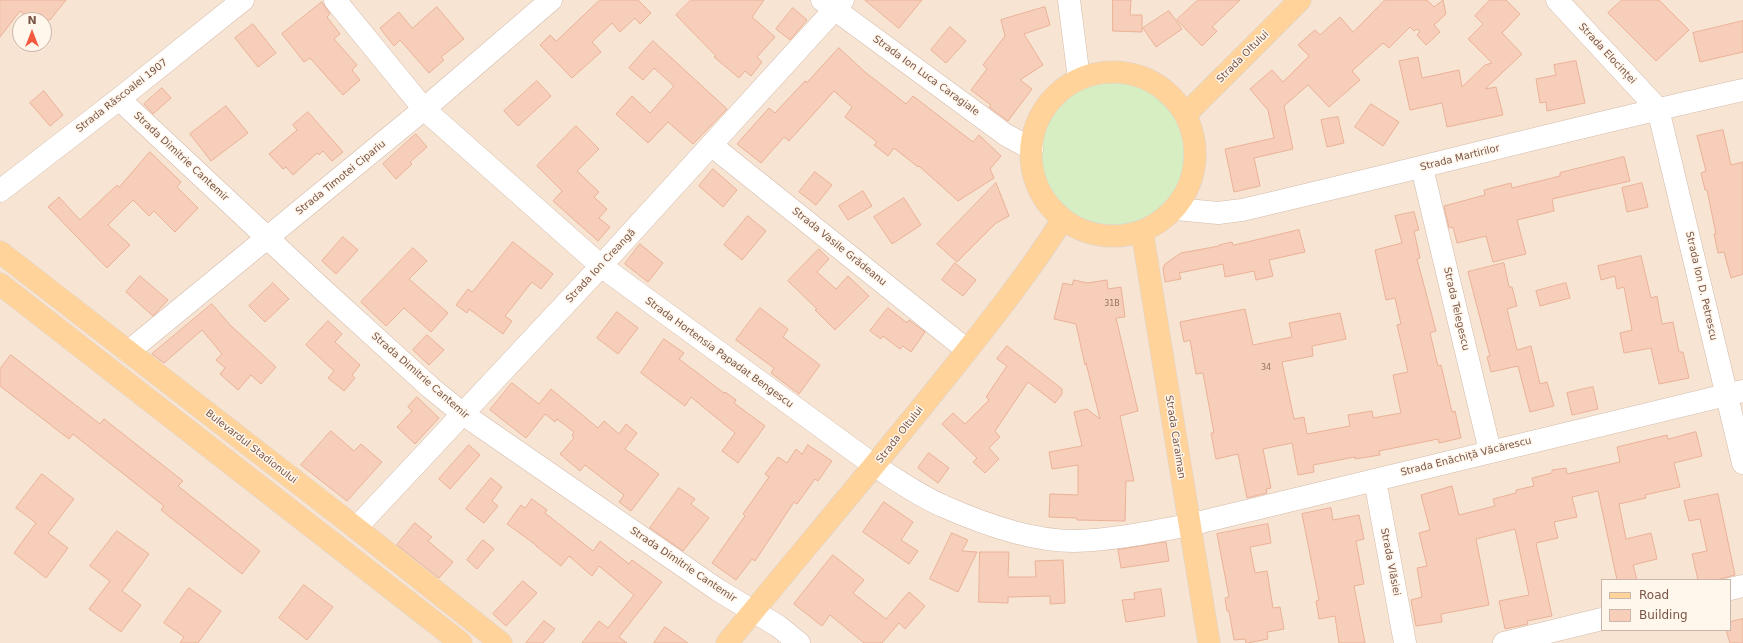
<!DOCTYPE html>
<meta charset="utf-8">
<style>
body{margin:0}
#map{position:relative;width:1743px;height:643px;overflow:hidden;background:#fef2e4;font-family:"DejaVu Sans",sans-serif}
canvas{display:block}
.legend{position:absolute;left:1601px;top:579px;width:130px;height:52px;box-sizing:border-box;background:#fff6ec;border:1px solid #cab6aa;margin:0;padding:5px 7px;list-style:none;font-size:12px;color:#7a5647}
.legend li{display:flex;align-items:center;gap:8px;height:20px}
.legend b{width:20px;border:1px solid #cab6aa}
.north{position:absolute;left:12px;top:12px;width:40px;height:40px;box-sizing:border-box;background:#fff6ec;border:1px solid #cab6aa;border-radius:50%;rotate:0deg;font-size:11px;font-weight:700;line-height:16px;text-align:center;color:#7a5647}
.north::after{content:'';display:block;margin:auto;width:14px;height:18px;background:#f45b3e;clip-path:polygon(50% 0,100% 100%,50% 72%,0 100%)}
</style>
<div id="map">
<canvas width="1743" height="643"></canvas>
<ul class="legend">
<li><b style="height:5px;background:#ffd39a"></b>Road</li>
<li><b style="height:11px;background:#f6ceb9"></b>Building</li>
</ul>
<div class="north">N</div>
</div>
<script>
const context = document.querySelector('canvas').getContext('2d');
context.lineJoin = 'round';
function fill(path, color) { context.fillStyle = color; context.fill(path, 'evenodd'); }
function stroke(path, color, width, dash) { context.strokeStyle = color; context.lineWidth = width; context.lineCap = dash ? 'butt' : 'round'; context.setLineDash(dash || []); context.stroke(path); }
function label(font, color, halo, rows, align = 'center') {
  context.font = font + ' "DejaVu Sans",sans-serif'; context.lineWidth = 3; context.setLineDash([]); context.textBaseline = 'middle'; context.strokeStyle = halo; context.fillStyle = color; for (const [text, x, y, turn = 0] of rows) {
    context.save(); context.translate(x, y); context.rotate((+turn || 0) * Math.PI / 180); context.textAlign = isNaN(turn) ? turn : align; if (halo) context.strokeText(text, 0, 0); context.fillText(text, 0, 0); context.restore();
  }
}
fill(new Path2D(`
 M0 0H1743V643H0ZM20 20H44V44H20ZM1602 580H1730V630H1602Z`), '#f7e4d2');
fill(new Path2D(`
 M1031 154a82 82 0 1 1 164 0a82 82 0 1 1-164 0Z`), '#d6eec1');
const building = new Path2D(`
 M0 0H66L50 20H31L20 11 0 37Z
 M600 0H638L651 13 640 24 635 18 620 32 612 23 592 42 601 52 572 78 540 45 550 35 556 41Z
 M691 0H764L752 17 775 37 757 57 762 62 751 76 745 71 739 78 714 57 716 56 676 15Z
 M865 0H922L899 28Z
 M1113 0H1131L1130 15H1142V32L1113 31Z
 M1198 0H1240L1212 27 1217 31 1202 46 1177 20Z
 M1385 0H1427L1434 7 1443 0 1446 14 1434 25 1440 32 1426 45 1417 35 1420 31 1417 29 1414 31 1410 27 1389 48 1383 43 1352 71 1360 80 1329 107 1308 85 1284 106 1293 149 1254 158 1260 186 1234 192 1225 149 1274 138 1268 110 1250 89 1272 70 1283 82 1309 56 1298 45 1315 30 1320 35 1340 17 1353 32Z
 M1490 0H1506L1520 14 1502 33 1522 54 1485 89 1496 87 1503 115 1447 127 1442 103 1410 110 1399 61 1418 57 1422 78 1459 70 1462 87 1485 65 1492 63 1468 39 1483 24 1475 16Z
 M1622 0H1659L1689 30 1656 61 1608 13Z
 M322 2 330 14 327 17 340 34 334 39 357 65 352 70 360 80 343 95 310 58 304 62 282 34Z
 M437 7 464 39 441 57 444 60 429 73 400 40 394 46 380 28 399 12 412 28Z
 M1045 7 1050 25 1024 34 1043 65 1020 80 1032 89 1008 121 989 107 991 105 971 90 987 69 983 65 1005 36 1001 20Z
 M793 8 807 20 790 40 776 29Z
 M1169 11 1182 29 1156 47 1143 28Z
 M1743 21V52L1700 62 1693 33Z
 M253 24 276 53 258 67 235 38Z
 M950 27 966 41 946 63 931 50Z
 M653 41 727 109 693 144 668 122 648 143 616 114 632 96 650 113 674 86 654 68 643 80 629 68Z
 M839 48 865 72 906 104 913 96 973 142 979 135 1001 156 990 169 994 178 958 201 919 166 918 167 894 148 888 156 874 145 877 142 845 117 852 107 834 91 789 141 784 137 761 163 737 144 769 108 775 113 805 81 807 82Z
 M1576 61 1585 103 1547 111 1546 102 1540 103 1536 79 1556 75 1554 65Z
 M537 81 551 96 518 126 504 111Z
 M162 88 171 98 153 114 144 104Z
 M44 91 63 115 50 126 30 103Z
 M1371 104 1399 122 1383 146 1355 127Z
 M226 106 248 133 211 161 190 134Z
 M308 112 343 152 332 161 323 151 319 155 317 153 293 175 286 167 283 169 269 154 297 130 293 125Z
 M1338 117 1344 143 1327 147 1321 120Z
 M576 126 599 149 577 171 599 192 594 197 607 209 599 218 610 227 598 241 553 201 562 191 537 166Z
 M1723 130 1731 165 1743 162V274L1731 278 1724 252 1718 253 1714 234H1716L1707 190H1705L1701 173 1706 171 1697 136Z
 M416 134 427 147 410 162 412 164 396 179 383 164Z
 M150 152 181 182 177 187 198 208 175 232 154 211 149 216 133 200 108 225 130 245 107 268 48 207 59 197 80 220 117 185 119 187Z
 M1624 157 1630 181 1552 199 1554 211 1517 220 1526 254 1493 262 1486 236 1457 243 1453 227 1449 228 1444 206 1485 195 1484 190 1511 183 1512 188 1560 176V173Z
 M713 169 737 190 723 207 699 186Z
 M815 172 832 185 816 205 799 192Z
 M996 183 1009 216 996 223 957 262 937 244Z
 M1642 183 1648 207 1627 212 1622 188Z
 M863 191 872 206 848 220 839 206Z
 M904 198 921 225 892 244 874 217Z
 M1414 212 1419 230 1414 231 1420 258 1417 259 1436 331 1430 333 1438 366 1441 365 1452 412 1455 411 1461 438 1439 443 1438 439 1379 451 1380 455 1355 459V457L1313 465 1314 472 1298 475 1292 443 1263 449 1271 488 1266 489 1267 493 1247 498 1238 454 1216 459 1211 433H1214L1203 373 1196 374 1190 340 1184 342 1180 322 1245 309 1253 345 1292 337 1289 323 1340 313 1346 339 1312 346 1313 356 1282 362 1294 419 1304 417 1307 434 1350 426 1348 415 1372 411 1373 418 1401 413 1393 375 1408 372 1397 325 1401 324 1395 298 1386 300 1375 250 1402 243 1395 216Z
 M748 216 766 231 742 260 724 245Z
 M1299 230 1305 252 1269 260 1273 276 1256 280 1254 271 1225 277 1223 264 1179 273 1181 279 1165 282 1163 268 1165 264 1181 253 1219 246V245L1232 242 1233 245Z
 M343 237 358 250 336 274 322 261Z
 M513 242 553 274 541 289 532 282 505 316 512 321 503 334 469 309 467 313 456 305 468 289 472 292Z
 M640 244 663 263 648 282 625 264Z
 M413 248 427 261 409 279 448 313 431 332 404 308 386 326 361 302Z
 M819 249 829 259 817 272 836 289 848 276 869 296 835 330 815 310 817 309 788 281Z
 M1641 256 1651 298 1657 296 1662 324 1673 322 1679 352H1683L1689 378 1659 384 1651 348 1624 353 1620 333 1632 330 1624 287 1617 289 1615 276 1601 280 1598 266Z
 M955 263 976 280 963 296 942 280Z
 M1504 263 1509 287H1512L1517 306 1507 309 1517 350 1531 346 1540 384 1547 382 1554 406 1530 412 1518 366 1491 372 1487 357 1490 356 1468 272Z
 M140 276 168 300 153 316 126 292Z
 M1074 280 1087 283 1107 280 1108 289 1121 287 1125 317 1116 318 1138 411 1120 416 1134 481H1126L1125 521 1077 520V518L1049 517 1050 494 1078 495V465L1052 469 1049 452 1082 446 1074 412 1087 409 1100 419 1086 363 1085 365 1076 324 1054 319 1063 283 1072 285Z
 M273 283 289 299 265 322 249 306Z
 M1566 283 1570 298 1540 306 1536 291Z
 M212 304 230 325 276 367 261 384 251 375 238 390 220 374 225 368 216 360 222 354 202 330 164 363 152 354Z
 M760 308 788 329 783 337 820 365 799 394 771 373 774 368 736 340Z
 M888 308 907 323 909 320 925 332 911 352 903 346 900 349 883 336 881 339 870 331Z
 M617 312 638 328 618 354 597 338Z
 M328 321 342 334 335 342 360 365 352 375 355 378 344 391 328 378 334 371 306 345Z
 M427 335 444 350 429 365 413 350Z
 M664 339 684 353 679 359 724 393 725 392 736 400 734 403 765 426 738 463 722 451 735 433 691 397 685 406 641 373Z
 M1007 346 1062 389V394L1055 403 1028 382 995 431 1000 437 989 448 999 459 985 473 973 462 977 458 942 424 953 413 965 424 989 400 986 397 1007 366 997 359Z
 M11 355 100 424 104 419 183 481 178 486 260 551 242 574 161 510 164 506 73 434 69 439 0 386V369Z
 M512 383 539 404 551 389 598 428 604 421 619 434 626 424 637 433 625 449 659 474 631 511 619 502 624 495 585 465 580 471 560 454 574 438 572 436 574 432 557 419 555 422 545 414 526 438 490 410Z
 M1593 387 1598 409 1572 415 1567 393Z
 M417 397 439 418 415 444 397 427 412 411 408 407Z
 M331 431 354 451 361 444 382 462 347 501 301 465Z
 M1696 432 1702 456 1674 463 1680 487 1645 495 1646 498 1619 504 1626 539 1651 533 1657 559 1633 565 1637 580H1617L1598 491 1572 497 1577 517 1554 522 1558 538 1536 543 1552 616 1527 621 1528 624 1505 629 1499 601 1529 595 1515 529 1476 539 1489 605 1441 614 1442 622 1416 626 1411 600 1422 597 1417 568 1427 566 1419 533 1430 530 1421 495 1452 486 1459 515 1495 506 1493 499 1516 493V490L1534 486 1532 478 1552 473V470L1566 468 1567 474 1620 462 1617 447 1667 435 1668 439Z
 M469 445 480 455 450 489 439 479Z
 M808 445 832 461 818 481 815 479 797 504 794 502 755 561 752 559 736 580 712 563 745 516 743 514 769 477 765 474 778 457 787 463 796 449 802 454Z
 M929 453 949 468 938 483 918 468Z
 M42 474 74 499 48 533 68 548 46 578 14 553 36 523 16 508Z
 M491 478 502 487 492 501 498 506 484 523 466 509Z
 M679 488 695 499 691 504 709 518 683 551 650 528Z
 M1718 494 1735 575 1716 580H1698L1692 554 1707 551 1700 519 1689 521 1684 501Z
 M532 499 547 510 545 513 593 551 600 541 629 564 632 560 662 582 619 637 627 643H582L599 621 608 628 634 595 599 566 592 576 569 556 561 566 536 546V545L507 524 521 505 525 508Z
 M884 502 913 522 901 540 918 551 909 564 863 532Z
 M1331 508 1333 520 1359 515 1364 539 1356 541 1364 584 1354 586 1365 643H1339L1335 616 1319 619 1316 601 1319 600 1302 514Z
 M415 523 432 537 428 541 453 562 439 578 397 545Z
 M1268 524 1271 543 1250 547 1255 573 1267 571 1273 608 1280 607 1284 629 1267 632 1268 639 1248 643H1246L1245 639 1234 640 1229 611H1227L1225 598 1229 597 1217 534Z
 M117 531 149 554 122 591 141 605 121 632 89 609 110 581 90 566Z
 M952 533 968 540 962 551 977 552 958 592 930 579Z
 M483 540 494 549 477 569 467 560Z
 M1166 542 1169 561 1121 568 1118 550Z
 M980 552H1009L1008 577H1036L1035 561 1063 560 1065 603 1050 604V596L1008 597V603L979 602Z
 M833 555 864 580 853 593 886 619 909 592 925 606 905 629 899 623 882 643H864L830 615 822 626 794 604Z
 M523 581 537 593 506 626 493 614Z
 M304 585 333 607 307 640 279 618Z
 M189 588 221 611 198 643H180L184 637 164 623Z
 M1161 589 1165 616 1126 622 1122 600 1135 599 1134 593Z
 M1743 619V643H1730L1726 630H1730V622Z
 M544 621 555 629 543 643H526Z
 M665 627 688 643H654Z`);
fill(building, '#f6ceb9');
stroke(building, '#ebb298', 1);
const minor = new Path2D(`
 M335 0 424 109 601 266 875 466C897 480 919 496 943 506 981 523 1032 541 1074 541 1113 540 1151 532 1189 525L1743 391
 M822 0 1006 135 1032 149
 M1069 0 1079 79
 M1557 0 1658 109 1743 463
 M119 99 321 288 431 388 463 414 718 590 778 626 799 643
 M711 145 967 350
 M1422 168 1490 451
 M0 191 119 99 243 0
 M1176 209 1218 213 1242 210C1410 171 1575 127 1743 90
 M128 352 424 109 551 0
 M1375 480 1405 643
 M356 528 601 266 843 0
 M1730 589 1743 586
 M1504 643 1602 619`);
const major = new Path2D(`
 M1031 154a82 82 0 1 1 164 0a82 82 0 1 1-164 0Z
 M1186 114 1300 0
 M1142 231 1209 643
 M0 252 356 528 501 643
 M0 284 461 643
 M727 643C800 554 874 467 946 377 986 327 1029 273 1063 219`);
stroke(minor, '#d4bbab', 23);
stroke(major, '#dcd3cf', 23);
stroke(minor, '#fff', 22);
stroke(major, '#ffd39a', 22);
label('8px', '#997464', null, [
 ["31B",1112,304],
 ["34",1266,368]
]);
label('10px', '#7a5647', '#fff6ec', [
 ["Strada Elocinței",1607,54,47],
 ["Strada Oltului",1243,57,-45],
 ["Strada Ion Luca Caragiale",926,76,36],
 ["Strada Răscoalei 1907",122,96,-38],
 ["Strada Dimitrie Cantemir",181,157,43],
 ["Strada Martirilor",1460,158,-14],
 ["Strada Timotei Cipariu",341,178,-39],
 ["Strada Vasile Grădeanu",839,247,39],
 ["Strada Ion Creangă",601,266,-47],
 ["Strada Ion D. Petrescu",1701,286,77],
 ["Strada Telegescu",1456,309,77],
 ["Strada Hortensia Papadat Bengescu",719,353,36],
 ["Strada Dimitrie Cantemir",420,376,41],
 ["Strada Oltului",900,435,-52],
 ["Strada Caraiman",1175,437,81],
 ["Bulevardul Stadionului",251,447,38],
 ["Strada Enăchiță Văcărescu",1466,457,-14],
 ["Strada Vlăsiei",1390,562,79],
 ["Strada Dimitrie Cantemir",683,565,34]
]);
</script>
